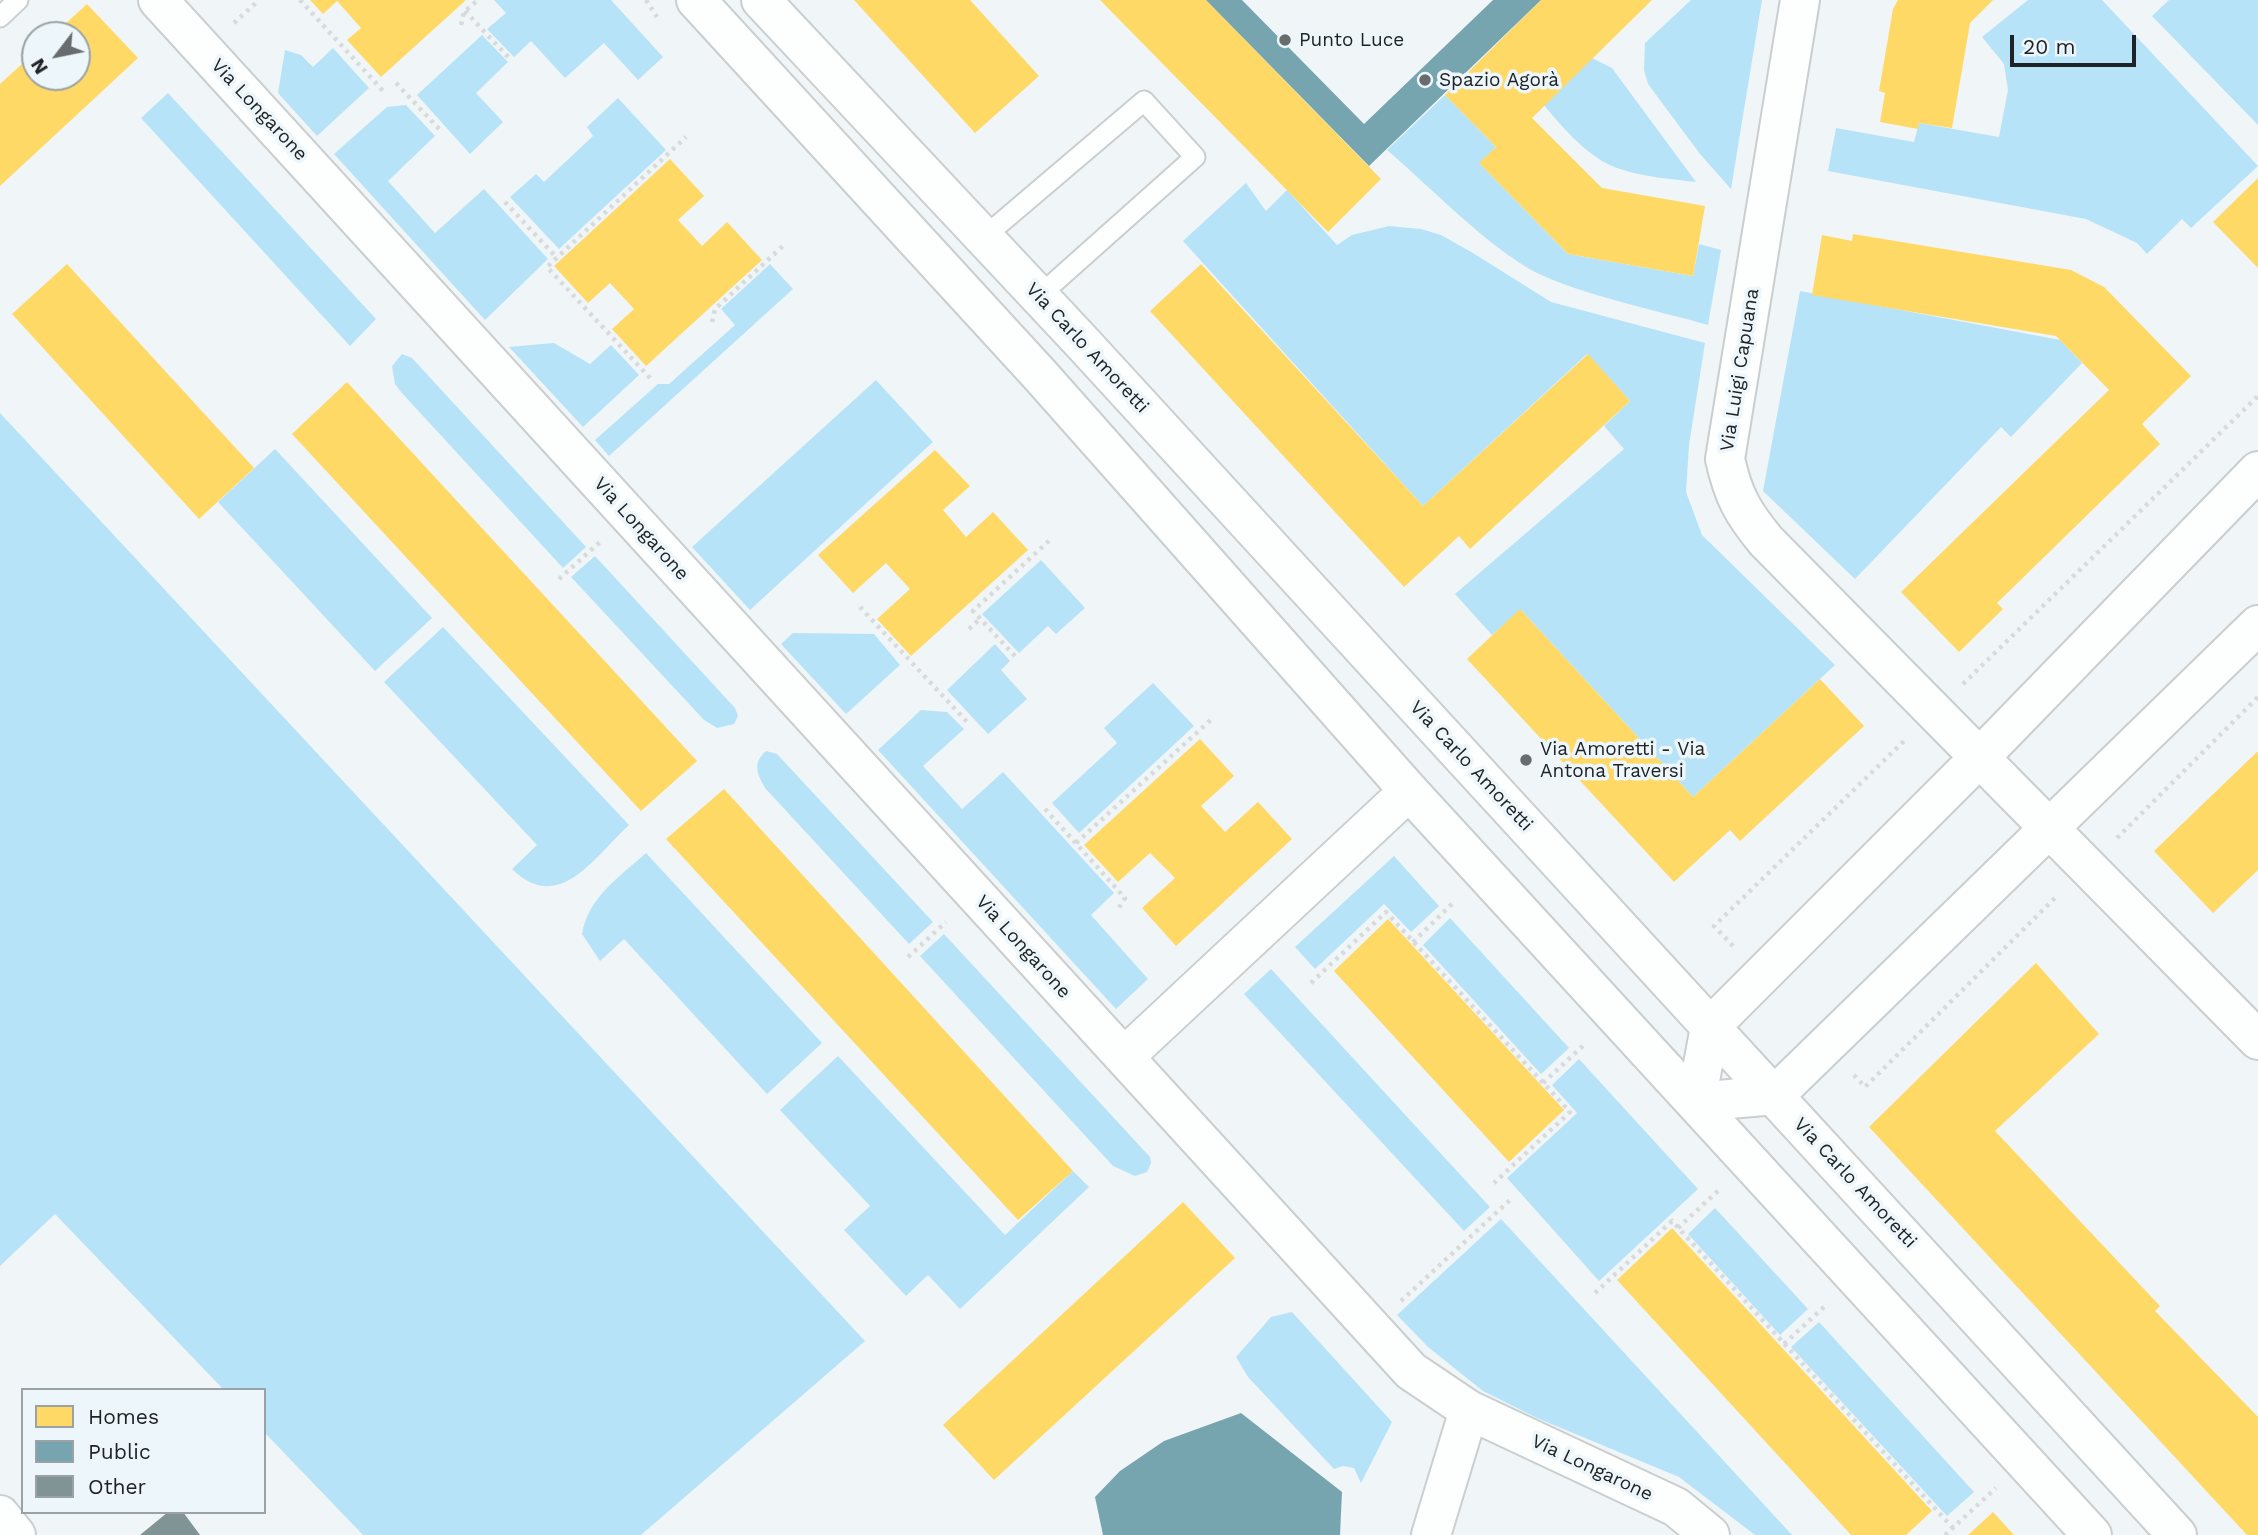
<!DOCTYPE html>
<meta charset="utf-8">
<style>
body{margin:0}
#map{position:relative;width:2258px;height:1535px;overflow:hidden;background:#f0f5f7;font-family:"Work Sans",sans-serif}
canvas{display:block}
.legend{position:absolute;left:21px;top:1388px;width:245px;height:126px;box-sizing:border-box;background:#edf6fa;border:2px solid #9ba2a5;margin:0;padding:9px 12px;list-style:none;font-size:21px;color:#202325}
.legend li{display:flex;align-items:center;gap:14px;height:35px}
.legend b{width:35px;border:2px solid #9ba2a5}
.north{position:absolute;left:21px;top:21px;width:70px;height:70px;box-sizing:border-box;background:#edf6fa;border:2px solid #9ba2a5;border-radius:50%;rotate:238deg;font-size:19px;font-weight:700;line-height:28px;text-align:center;color:#202325}
.north::after{content:'';display:block;margin:auto;width:24px;height:32px;background:#696c6e;clip-path:polygon(50% 0,100% 100%,50% 72%,0 100%)}
.scale{position:absolute;left:2010px;top:35px;width:126px;height:32px;box-sizing:border-box;border:4px solid #202325;border-top:0;padding-left:9px;font-size:21px;line-height:24px;white-space:nowrap;color:#202325;-webkit-text-stroke:5px #edf6fa;paint-order:stroke}
</style>
<div id="map">
<canvas width="2258" height="1535"></canvas>
<ul class="legend">
<li><b style="height:19px;background:#ffd966"></b>Homes</li>
<li><b style="height:19px;background:#76a5af"></b>Public</li>
<li><b style="height:19px;background:#809395"></b>Other</li>
</ul>
<div class="north">N</div>
<div class="scale">20 m</div>
</div>
<script>
const context = document.querySelector('canvas').getContext('2d');
context.lineJoin = 'round';
function fill(path, color) { context.fillStyle = color; context.fill(path, 'evenodd'); }
function stroke(path, color, width, dash) { context.strokeStyle = color; context.lineWidth = width; context.lineCap = dash ? 'butt' : 'round'; context.setLineDash(dash || []); context.stroke(path); }
function label(font, color, halo, rows, align = 'center') {
  context.font = font + ' "Work Sans",sans-serif'; context.lineWidth = 7; context.setLineDash([]); context.textBaseline = 'middle'; context.strokeStyle = halo; context.fillStyle = color; for (const [text, x, y, turn = 0] of rows) {
    context.save(); context.translate(x, y); context.rotate((+turn || 0) * Math.PI / 180); context.textAlign = isNaN(turn) ? turn : align; if (halo) context.strokeText(text, 0, 0); context.fillText(text, 0, 0); context.restore();
  }
}
fill(new Path2D(`
 M494 0H611L663 57 638 80 604 43 565 78 531 41 514 57 487 29 506 13Z
 M1691 0H1762L1731 189 1700 154 1648 84 1644 70 1645 43Z
 M2028 0H2102L2258 166 2191 228 2182 219 2147 254 2137 243 2086 219 1828 171 1836 128 1914 142 1919 123 1999 137 2008 90 2004 64 1982 37Z
 M2169 0H2258V125L2152 16Z
 M482 35 508 62 476 93 503 122 470 154 417 95Z
 M333 48 369 88 317 136 278 93 285 50 301 55 313 67Z
 M1592 58 1612 68 1696 182C1671 179 1644 177 1620 169 1590 160 1563 128 1544 105Z
 M168 93 376 319 350 346 141 118Z
 M1445 95 1496 147 1480 164 1568 254 1693 276 1699 244 1721 250 1708 325C1656 310 1582 295 1535 272 1488 247 1429 186 1387 150Z
 M618 98 666 150 559 249 510 197 536 174 544 182 593 136 587 127Z
 M406 105 435 136 388 181 435 233 484 189 548 259 485 320 334 154 387 107Z
 M1246 183 1266 211 1287 190 1337 245 1352 235 1389 226 1421 229 1441 235 1473 253 1551 302 1705 343 1689 445 1686 492 1702 535 1835 665 1693 797 1521 610 1492 635 1455 594 1624 449 1604 426 1630 401 1587 354 1423 506 1183 241Z
 M770 264 793 289 609 456 595 440 658 384H669L735 325 721 309Z
 M1800 291 2060 340 2082 363 2011 437 2001 427 1855 579 1763 491Z
 M554 343 590 364 611 345 639 375 583 427 509 347Z
 M402 354 412 358 586 547 563 568 401 392 395 384 392 366Z
 M876 380 933 442 750 610 692 547Z
 M0 413 865 1341 641 1535H363L264 1432V1390H224L55 1214 0 1266Z
 M275 449 432 618 375 671 218 502Z
 M595 556 735 708 738 716 734 724 717 728 704 720 571 577Z
 M1041 560 1085 608 1056 634 1048 626 1019 653 982 614Z
 M443 627 629 825C593 858 559 915 512 869L537 845 384 682Z
 M793 633 874 634 900 665 846 714 781 644Z
 M995 644 1010 661 1001 670 1027 699 988 734 947 690Z
 M1153 683 1194 726 1079 833 1052 803 1117 743 1104 728Z
 M921 710 947 712 964 729 923 766 962 809 1003 772 1114 893 1091 915 1148 979 1116 1009 878 750Z
 M766 751 777 754 933 922 909 944 766 789C757 775 752 763 766 751Z
 M646 853 822 1043 767 1094 624 939 600 961 582 934C588 898 619 877 646 853Z
 M1394 856 1439 906 1411 932 1384 904 1315 969 1295 947Z
 M1450 918 1569 1048 1541 1074 1423 945Z
 M944 934 1150 1157 1151 1163 1147 1172 1135 1176 1113 1166 920 956Z
 M1271 969 1490 1207 1464 1231 1244 994Z
 M838 1056 1005 1235 1073 1171 1089 1187 960 1309 928 1275 906 1296 844 1230 870 1206 780 1110Z
 M1579 1059 1698 1189 1599 1281 1507 1178 1577 1113 1552 1085Z
 M1715 1208 1808 1309 1780 1335 1688 1234Z
 M1501 1219 1792 1535H1755L1679 1477 1537 1418 1483 1391 1428 1347 1397 1315Z
 M1292 1312 1392 1422 1361 1483 1354 1468 1343 1466 1334 1469 1248 1377 1236 1357 1271 1317Z
 M1819 1322 1974 1492 1947 1516 1791 1347Z`), '#b7e3f9');
fill(new Path2D(`
 M310 0H466L381 77 347 40 361 28 337 1 323 14Z
 M854 0H970L1039 76 975 133Z
 M1100 0H1206L1381 179 1328 232Z
 M1541 0H1652L1532 118 1602 188 1705 206 1693 276 1568 254 1479 163 1496 147 1445 95Z
 M1898 0H1993L1970 23 1952 128 1919 123 1918 129 1880 122 1885 93 1879 91 1893 9Z
 M87 4 138 58 0 186V84L35 52V77H77V35H53Z
 M670 159 704 196 678 220 702 246 727 222 762 260 646 366 612 329 634 309 610 283 588 303 554 266Z
 M2258 178V268L2213 222Z
 M1853 234 2071 270 2104 287 2191 376 2142 424 2160 444 1997 603 2003 609 1959 652 1901 592 2109 390 2056 336 1812 295 1822 235 1852 241Z
 M67 264 254 468 199 519 12 314Z
 M1201 264 1423 506 1588 354 1630 401 1470 549 1459 536 1404 587 1150 311Z
 M347 382 697 761 641 811 292 434Z
 M935 450 970 486 943 510 966 537 993 512 1028 550 911 656 877 619 910 589 886 563 853 593 818 555Z
 M1520 609 1693 797 1820 679 1864 726 1740 841 1730 830 1674 882 1467 659Z
 M1200 739 1234 776 1201 806 1225 832 1258 802 1292 839 1176 946 1142 908 1175 878 1150 853 1118 882 1084 845Z
 M2258 751V870L2213 913 2154 851Z
 M724 789 1073 1171 1018 1220 666 839Z
 M1388 919 1564 1110 1509 1162 1334 971Z
 M2036 963 2099 1034 1995 1131 2160 1306 2155 1311 2258 1417V1535H2247L1869 1127Z
 M1183 1202 1235 1258 994 1480 943 1425Z
 M1672 1228 1932 1511 1906 1535H1851L1617 1280Z
 M1993 1512 2014 1535H1968Z`), '#ffd966');
fill(new Path2D(`
 M1206 0H1242L1364 124 1493 0H1541L1369 166Z
 M1241 1413 1342 1492 1340 1535H1103L1095 1497 1120 1471 1164 1441Z`), '#76a5af');
fill(new Path2D(`
 M168 1512H183L200 1535H140Z`), '#809395');
const service = new Path2D(`
 M0 17 18 0
 M984 237 1144 101 1195 157 1039 296`);
const minor = new Path2D(`
 M158 0 1411 1371 1469 1410 1676 1507 1710 1535
 M1800 0 1725 459C1733 495 1742 512 1766 541L2258 1040
 M2258 471 1980 757 1710 1027 1696 1102 1775 1095 2258 625
 M1124 1057 1409 791
 M0 1515 16 1535
 M1431 1535 1469 1410`);
const tertiary = new Path2D(`
 M696 0 1040 375 1409 791 2092 1535
 M761 0 1079 339 2177 1535`);
stroke(service, '#cacecf', 23);
stroke(minor, '#cacecf', 42);
stroke(tertiary, '#cacecf', 42);
stroke(new Path2D(`
 M300 0 385 93
 M646 0 657 17
 M465 11 511 60
 M234 23 259 0
 M461 25 464 12 478 0
 M396 83 441 131
 M505 202 557 258
 M712 322 715 309 784 245
 M650 378 547 267 686 137
 M559 579 600 542
 M860 607 969 724
 M969 629 980 619
 M1015 656 973 611 1052 538
 M1963 684 2258 396
 M1045 809 1125 898 1117 911
 M2117 838 2258 697
 M1076 843 1214 717
 M1413 942 1455 901
 M1733 946 1714 926 1906 739
 M908 957 946 922
 M1311 983 1386 912 1570 1112 1494 1183
 M1854 1075 1865 1087 2058 895
 M1543 1083 1586 1043
 M1678 1228 1721 1188
 M1595 1293 1672 1221 1953 1528
 M1401 1301 1510 1200
 M1784 1344 1826 1305
 M1945 1535 1996 1488`), '#d8dadb', 4.5, [3.5, 5]);
stroke(service, '#fdfefe', 19);
stroke(minor, '#fdfefe', 38);
stroke(tertiary, '#fdfefe', 38);
for (const [x, y, r, color] of [
 [1285,40,7,"#696c6e"],
 [1425,80,7,"#696c6e"],
 [1526,760,7,"#696c6e"]
]) { const dot = new Path2D(); dot.arc(x, y, r, 0, 2 * Math.PI); context.fillStyle = color; context.fill(dot); stroke(dot, '#edf6fa', 2.5); }
label('19px', '#202325', '#edf6fa', [
 ["Punto Luce",1299,40],
 ["Spazio Agorà",1439,80],
 ["Via Amoretti - Via",1540,749],
 ["Antona Traversi",1540,771]
], 'left');
label('19px', '#202325', '#edf6fa', [
 ["Via Longarone",259,110,47],
 ["Via Carlo Amoretti",1087,348,47],
 ["Via Luigi Capuana",1740,370,-81],
 ["Via Longarone",641,529,48],
 ["Via Carlo Amoretti",1471,766,47],
 ["Via Longarone",1023,947,48],
 ["Via Carlo Amoretti",1855,1183,47],
 ["Via Longarone",1592,1468,25]
]);
</script>
